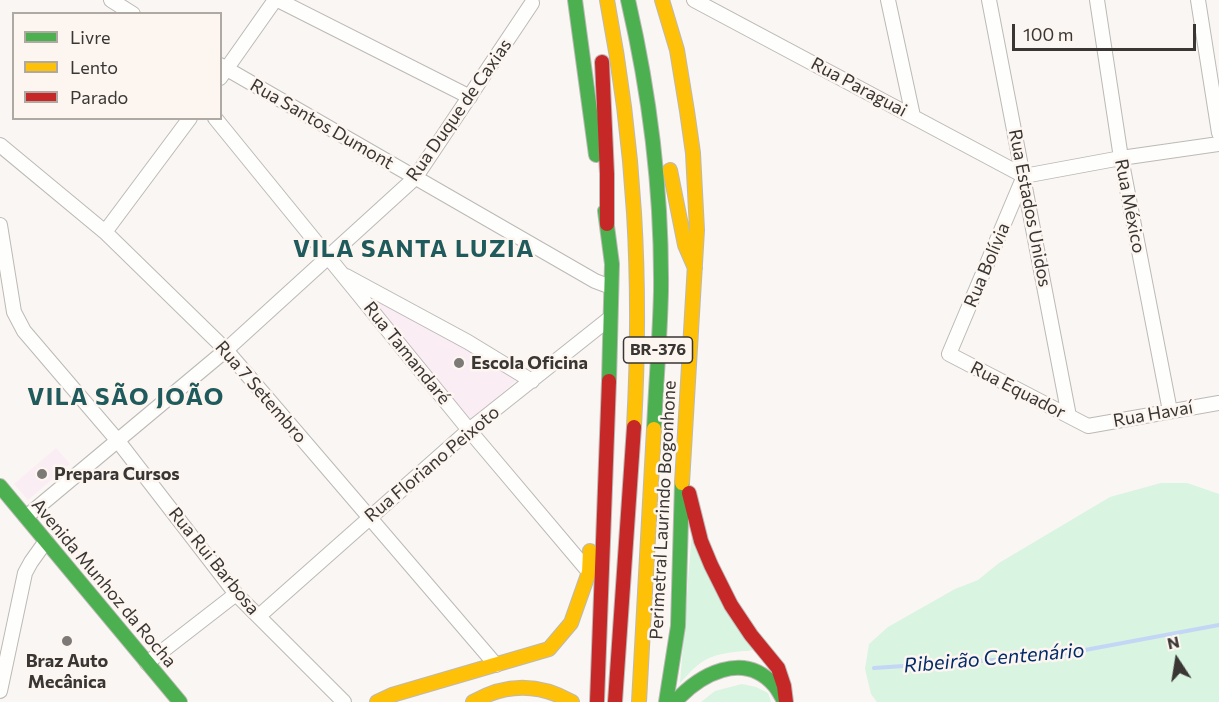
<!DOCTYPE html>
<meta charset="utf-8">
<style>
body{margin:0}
#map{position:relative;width:1219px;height:702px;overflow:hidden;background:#faf6f3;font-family:Commissioner,sans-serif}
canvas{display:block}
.legend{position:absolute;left:12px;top:12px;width:210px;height:108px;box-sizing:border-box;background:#fdf6f0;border:2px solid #afa9a4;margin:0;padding:8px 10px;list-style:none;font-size:18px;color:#393633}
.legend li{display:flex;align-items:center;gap:12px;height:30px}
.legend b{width:30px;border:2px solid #afa9a4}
.north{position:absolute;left:1147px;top:630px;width:60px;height:60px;-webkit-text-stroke:4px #fdf6f0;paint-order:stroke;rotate:348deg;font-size:16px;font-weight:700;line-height:24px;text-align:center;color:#393633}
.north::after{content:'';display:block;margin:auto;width:21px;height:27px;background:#393633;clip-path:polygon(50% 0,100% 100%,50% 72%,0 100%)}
.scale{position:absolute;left:1012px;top:24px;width:184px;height:27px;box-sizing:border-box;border:3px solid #393633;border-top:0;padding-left:8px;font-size:18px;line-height:21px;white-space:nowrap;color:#393633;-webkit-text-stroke:4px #fdf6f0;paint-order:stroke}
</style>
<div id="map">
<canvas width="1219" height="702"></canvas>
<ul class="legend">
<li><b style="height:8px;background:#4caf50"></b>Livre</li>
<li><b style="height:8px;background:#ffc107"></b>Lento</li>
<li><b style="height:8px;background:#c62828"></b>Parado</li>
</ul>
<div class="north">N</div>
<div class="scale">100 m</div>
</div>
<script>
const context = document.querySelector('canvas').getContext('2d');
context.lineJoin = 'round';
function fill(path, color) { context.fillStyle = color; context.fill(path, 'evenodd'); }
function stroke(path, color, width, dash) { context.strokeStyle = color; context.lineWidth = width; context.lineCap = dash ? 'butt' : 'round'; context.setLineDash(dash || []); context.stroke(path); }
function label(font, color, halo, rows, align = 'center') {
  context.font = font + ' Commissioner,sans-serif'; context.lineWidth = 5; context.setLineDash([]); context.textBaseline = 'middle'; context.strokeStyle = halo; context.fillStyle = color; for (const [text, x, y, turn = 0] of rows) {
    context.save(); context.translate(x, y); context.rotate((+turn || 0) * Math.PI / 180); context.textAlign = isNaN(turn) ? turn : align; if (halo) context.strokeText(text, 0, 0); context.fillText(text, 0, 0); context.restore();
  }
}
fill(new Path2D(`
 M367 293 520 377 471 420Z
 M56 448 70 464 28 500 14 484Z`), '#fbedf4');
fill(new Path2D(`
 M1161 483H1187L1219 494V702H877L871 694 865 669 869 644 888 627 955 589 978 580 999 563 1110 497Z
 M692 532 755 650C736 652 713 652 698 665 691 670 686 677 680 683Z
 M742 684 756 687 768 693 771 702H701L715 691Z`), '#d9f4e0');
stroke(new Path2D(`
 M874 668 1053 656 1219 625`), '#c3d6f6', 4);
const street = new Path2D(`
 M111 0 133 14
 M278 0 470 97
 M694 0 1024 176
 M888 0 913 116
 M989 0 1069 416
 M1097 0 1121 158 1170 411
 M1198 0 1219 133
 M220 65 595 281 611 287
 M220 78 275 0
 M215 118 469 430 589 572
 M0 145 105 232 226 350 496 665
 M1024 176 949 354 1088 426 1219 403
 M1024 176 1121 158 1219 144
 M0 225 14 312 24 331 118 441 236 594 344 702
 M105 232 190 118
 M346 276 468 342 532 381
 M26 517 226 350 415 178 532 3
 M259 616 469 430 610 318
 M147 663 236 594
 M0 691 25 573 31 562 46 541`);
const fast = new Path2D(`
 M575 0 596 155
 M628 0C650 95 662 194 661 291 660 337 656 383 654 429
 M605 211 612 264 609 381
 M0 486 180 702
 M666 702 678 626 682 483
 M675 702C699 675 743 650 774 685 778 689 781 696 784 701`);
const slow = new Path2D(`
 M607 0C635 146 642 279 634 427
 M662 0 677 50 687 111 693 153 697 230 682 483
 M670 170 685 245 695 268
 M377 702 392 695 549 649 571 623 589 572 590 551
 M473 702C506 683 539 683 572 702
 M639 702 654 429`);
const jam = new Path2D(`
 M602 62 607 174V224
 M689 493 701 541 711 565 731 605 751 635 778 668 784 686 786 702
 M597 702 609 381
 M615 702 634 427`);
stroke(street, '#bcb9b6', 16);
stroke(fast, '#bcb9b6', 16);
stroke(slow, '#bcb9b6', 16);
stroke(jam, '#bcb9b6', 16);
stroke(street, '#fefefd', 14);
stroke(fast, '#4caf50', 14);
stroke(slow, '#ffc107', 14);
stroke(jam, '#c62828', 14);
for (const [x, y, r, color] of [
 [459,363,6,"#7d7976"],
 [42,474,6,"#7d7976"],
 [67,641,6,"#7d7976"]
]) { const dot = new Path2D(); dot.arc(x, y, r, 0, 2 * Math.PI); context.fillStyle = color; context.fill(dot); stroke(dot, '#fdf6f0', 2); }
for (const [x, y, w] of [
 [658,350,69]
]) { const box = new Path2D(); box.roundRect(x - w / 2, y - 13, w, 26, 4.5); context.fillStyle = '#fdf6f0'; context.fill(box); stroke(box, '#393633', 1.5); }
label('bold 16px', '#393633', null, [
 ["BR-376",658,350]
]);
label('18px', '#393633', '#fdf6f0', [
 ["Rua Paraguai",859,87,28],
 ["Rua Duque de Caxias",459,110,-55],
 ["Rua Santos Dumont",322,124,30],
 ["Rua México",1130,206,79],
 ["Rua Estados Unidos",1030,208,79],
 ["Rua Bolívia",987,265,-67],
 ["Rua Tamandaré",407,353,51],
 ["Rua Equador",1018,390,27],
 ["Rua 7 Setembro",261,392,49],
 ["Rua Havaí",1153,414,-10],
 ["Rua Floriano Peixoto",432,464,-40],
 ["Perimetral Laurindo Bogonhone",663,510,-87],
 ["Rua Rui Barbosa",214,561,51],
 ["Avenida Munhoz da Rocha",104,583,50]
]);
label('bold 18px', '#393633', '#fdf6f0', [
 ["Escola Oficina",471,363],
 ["Prepara Cursos",54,474],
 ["Braz Auto",67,661,"center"],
 ["Mecânica",67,682,"center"]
], 'left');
label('italic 20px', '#012b6a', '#fdf6f0', [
 ["Ribeirão Centenário",994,658,-5]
]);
context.letterSpacing = '1.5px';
label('bold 24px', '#1f5a5c', '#fdf6f0', [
 ["VILA SANTA LUZIA",414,249],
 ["VILA SÃO JOÃO",126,397]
]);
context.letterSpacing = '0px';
</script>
